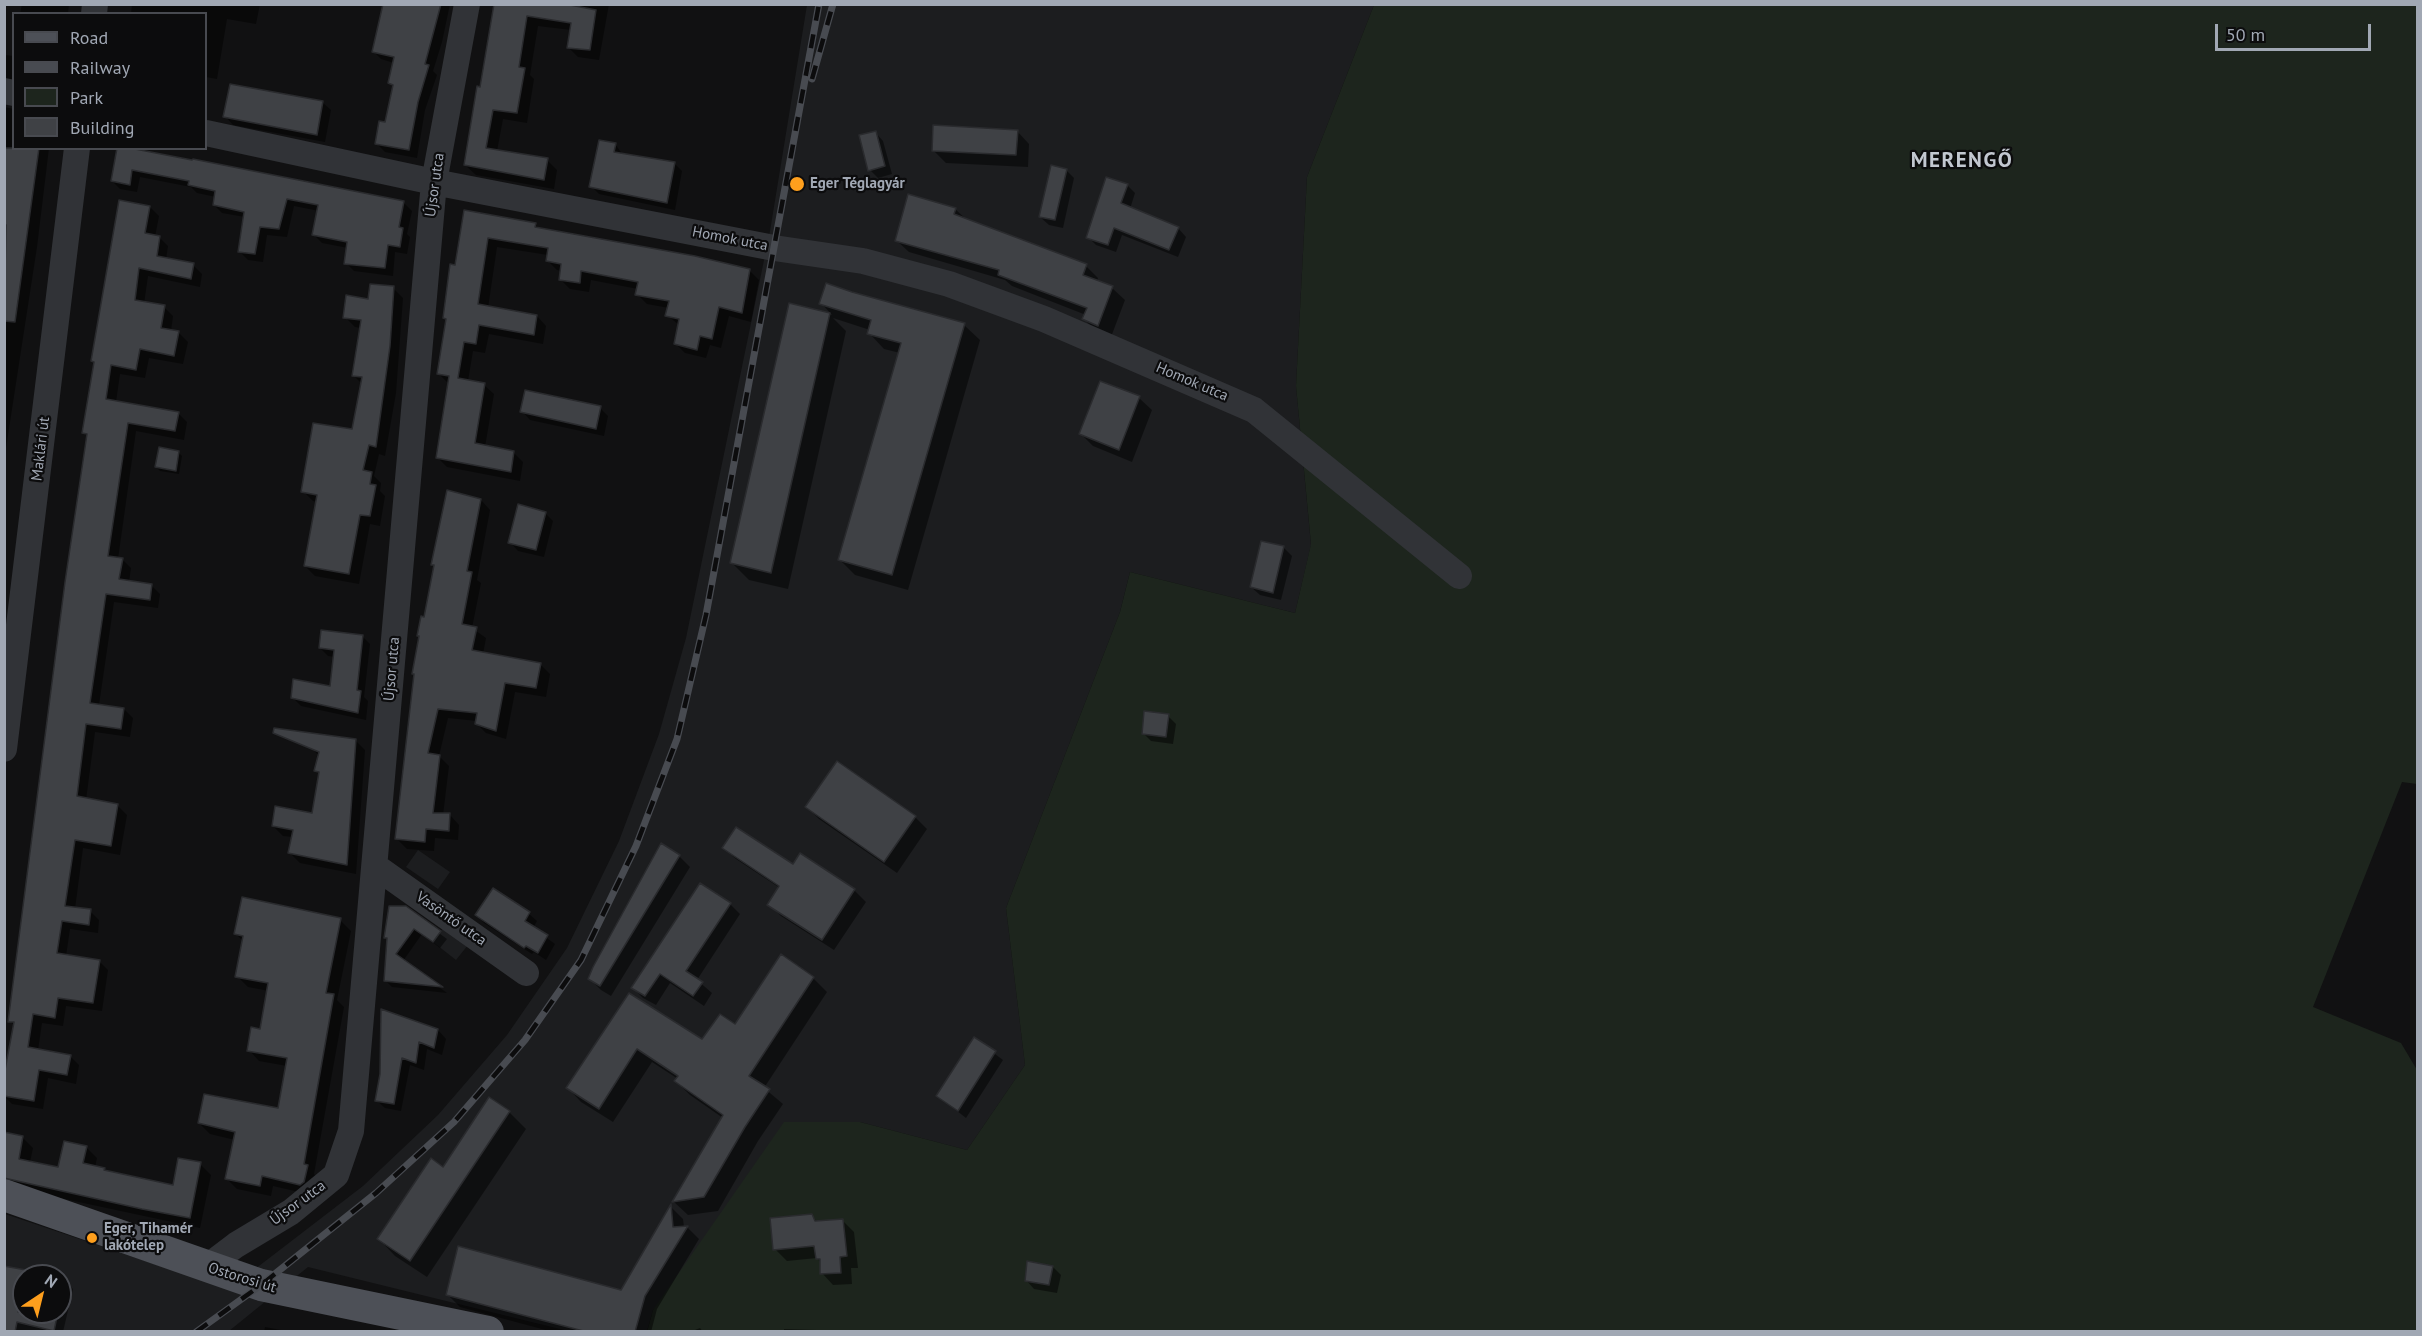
<!DOCTYPE html>
<meta charset="utf-8">
<style>
body{margin:0}
#map{position:relative;width:2422px;height:1336px;overflow:hidden;background:#111112;font-family:"PT Sans",sans-serif}
canvas{display:block}
.frame{position:absolute;inset:0;border:6px solid #a1a8b4;pointer-events:none}
.legend{position:absolute;left:12px;top:12px;width:195px;height:138px;box-sizing:border-box;background:#0c0c0d;border:2px solid #484a50;margin:0;padding:8px 10px;list-style:none;font-size:18px;color:#a1a8b4}
.legend li{display:flex;align-items:center;gap:12px;height:30px}
.legend b{width:30px;border:2px solid #484a50}
.north{position:absolute;left:12px;top:1264px;width:60px;height:60px;box-sizing:border-box;background:#0c0c0d;border:2px solid #484a50;border-radius:50%;rotate:35deg;font-size:16px;font-weight:700;line-height:24px;text-align:center;color:#a1a8b4}
.north::after{content:'';display:block;margin:auto;width:21px;height:27px;background:#fe9f1d;clip-path:polygon(50% 0,100% 100%,50% 72%,0 100%)}
.scale{position:absolute;left:2215px;top:24px;width:156px;height:27px;box-sizing:border-box;border:3px solid #a1a8b4;border-top:0;padding-left:8px;font-size:18px;line-height:21px;white-space:nowrap;color:#a1a8b4;-webkit-text-stroke:4px #0c0c0d;paint-order:stroke}
</style>
<div id="map">
<canvas width="2422" height="1336"></canvas>
<div class="frame"></div>
<ul class="legend">
<li><b style="height:8px;background:#4d5057"></b>Road</li>
<li><b style="height:8px;background:#484b51"></b>Railway</li>
<li><b style="height:16px;background:#1d251d"></b>Park</li>
<li><b style="height:16px;background:#3f4145"></b>Building</li>
</ul>
<div class="north">N</div>
<div class="scale">50 m</div>
</div>
<script>
const context = document.querySelector('canvas').getContext('2d');
context.lineJoin = 'round';
function fill(path, color) { context.fillStyle = color; context.fill(path, 'evenodd'); }
function stroke(path, color, width, dash) { context.strokeStyle = color; context.lineWidth = width; context.lineCap = dash ? 'butt' : 'round'; context.setLineDash(dash || []); context.stroke(path); }
function label(font, color, halo, rows, align = 'center') {
  context.font = font + ' "PT Sans",sans-serif'; context.lineWidth = 4.5; context.setLineDash([]); context.textBaseline = 'middle'; context.strokeStyle = halo; context.fillStyle = color; for (const [text, x, y, turn = 0] of rows) {
    context.save(); context.translate(x, y); context.rotate((+turn || 0) * Math.PI / 180); context.textAlign = isNaN(turn) ? turn : align; if (halo) context.strokeText(text, 0, 0); context.fillText(text, 0, 0); context.restore();
  }
}
fill(new Path2D(`
 M807 5H1374L1307 177 1296 386 1311 545 1295 613 1130 572 1120 612 1006 908 1025 1065 967 1150 860 1122 653 1310 647 1331H568L308 1267 229 1331 5 1332V1214L229 1289 363 1186 438 1115 507 1035 567 948 619 841 659 734 686 638 770 231ZM24 1276H60V1312H24Z
 M418 850 450 872 438 889 406 867Z
 M443 928 468 945 456 960 433 942Z`), '#1c1d1f');
fill(new Path2D(`
 M1374 5H2417V784L2402 782 2313 1007 2401 1043 2417 1070V1331L647 1332 653 1310 784 1122H860L967 1150 1025 1065 1006 908 1120 612 1130 572 1295 613 1311 544 1296 386 1307 177Z`), '#1d251d');
fill(new Path2D(`
 M22 4H69L68 14H20Z
 M132 4H260L256 24 227 19 217 79 206 77V14H131Z
 M385 4H450L442 42 433 71 437 75 425 110 417 158 385 152 377 144 386 123 394 87 389 83 394 63 381 59 373 51Z
 M496 4H609L599 60 578 57 568 47 571 30 538 26 530 75 534 79 527 123 503 119 497 151 547 160 557 170 554 189 476 175 465 165 482 88Z
 M4 55 14 56V86L4 84Z
 M322 102 331 110 325 142 233 125 225 116Z
 M4 107 14 109V148H49L37 247 4 461Z
 M1017 131 1029 144 1028 167 946 163 933 150Z
 M875 132 883 141 892 174 878 178 870 170Z
 M615 144 623 155 674 163 682 171 675 210 599 194 591 186Z
 M118 148 194 160 404 203 412 211 407 234 410 237 407 254 395 252 393 276 354 271 346 263 348 248 322 243 314 235 319 211 294 206 287 237 267 235 263 262 248 260 240 252 245 217 222 213 214 205 216 197 197 193 191 187 140 177 137 192 120 189 112 181Z
 M1066 170 1074 178 1063 228 1049 225 1040 217Z
 M1127 185 1135 193 1130 209 1178 228 1186 237 1178 257 1122 235 1116 252 1096 245 1088 237Z
 M150 207 159 216 155 237H159L168 246 166 259 193 265 202 274 200 287 148 276 144 304 164 307 173 316 171 331 179 333 188 342 183 364 149 358 145 378 120 374 116 402 178 413 187 422 184 440 136 431 118 559H122L131 568 129 582 151 585 160 594 158 608 114 602 99 705 124 709 133 718 130 737 95 732 86 800 118 806 127 815 120 855 83 848 75 909 90 911 99 920 98 933 70 929 66 956 99 961 108 970 102 1011 66 1006 63 1026 42 1023 38 1050 70 1056 79 1065 76 1084 48 1078 43 1109 12 1104 4 1096 15 1026 10 1021 88 437 83 432 95 363 93 361Z
 M955 209 967 220 1086 266 1098 278 1097 282 1112 288 1125 300 1111 337 1096 331 1084 319 1086 315 1012 286 1005 280 909 252 896 240Z
 M465 212 535 224 541 230 749 270 759 280 751 322 729 316 721 348 710 345 706 358 685 353 675 343 679 325 667 315 669 308 647 304 637 294 638 289 591 280 589 292 570 289 560 279 562 271 557 270 547 260 548 255 497 247 488 308 537 316 546 326 543 344 489 334 485 353 473 351 468 381 484 385 494 394 485 447 514 453 523 462 520 481 447 467 438 458 449 384 439 374 448 321 444 317Z
 M393 288 403 298 396 393 385 456 379 454 374 476 381 483 380 491 385 496 380 526 370 524 359 584 315 576 305 566 317 502 313 501 303 491 354 431 362 384 354 376 361 328 355 327 345 317Z
 M851 294 964 325 980 340 908 590 855 575 839 559 900 353 884 349 869 333 870 330 833 318 846 331 788 589 749 580 732 563 791 305 832 315 821 303Z
 M1139 398 1152 410 1132 462 1093 446 1081 434Z
 M600 408 608 416 604 436 530 420 522 411Z
 M178 452 182 456 179 474 160 471 156 467Z
 M481 500 490 510 477 580 481 583 472 628 486 638 483 654 540 664 550 674 546 697 515 692 506 739 486 733 476 723 477 721 448 718 439 756 449 766 443 815H450L459 825 458 840 435 838 434 851 407 849 397 839 420 637 418 635 426 619 435 567 433 564Z
 M545 513 553 521 544 557 518 551 510 542Z
 M1284 548 1292 556 1281 600 1260 595 1251 587Z
 M362 636 370 644 364 697 368 701 366 720 301 706 293 698 331 687 335 657 328 656 320 648Z
 M1168 716 1176 724 1173 744 1151 741 1143 733Z
 M355 740 365 750 356 874 300 863 290 853 293 837 283 836 273 826 314 814 320 774 316 770 319 756 312 748Z
 M807 807 915 817 927 829 897 873 819 819Z
 M724 848 794 866 854 890 866 902 834 950 781 916 769 904 780 888 736 859Z
 M679 856 690 867 611 996 601 990 590 979Z
 M730 904 740 914 697 980 712 993 704 1006 670 983 656 1005 643 998 633 988Z
 M405 908 447 939 440 948 422 934 403 961 447 993 392 987 385 980 388 940 386 938Z
 M529 914 537 921 533 928 555 944 546 960 534 952 532 954 484 923 477 915Z
 M340 920 351 931 337 1000 344 1007 314 1174 318 1178 312 1195 273 1186 271 1196 237 1189 226 1178 235 1140 210 1134 199 1123 279 1110 287 1066 259 1061 249 1050 261 1030 269 991 248 987 237 976 243 941 236 934Z
 M813 978 827 992 764 1088 783 1104 758 1141 718 1211 688 1215 674 1202 723 1118 690 1095 676 1081 678 1079 652 1062 613 1122 581 1102 568 1088 629 995 702 1041 735 1026Z
 M382 1011 438 1030 446 1039 442 1055 427 1049 424 1070 410 1065 401 1111 385 1108 376 1100 381 1074Z
 M975 1039 1003 1060 966 1118 938 1096Z
 M509 1112 526 1129 427 1277 395 1256 379 1239Z
 M4 1134 22 1137 33 1148 30 1162 59 1168 86 1147 97 1158 95 1167 104 1169 107 1173 174 1187 200 1164 211 1175 200 1228 4 1186Z
 M671 1207 683 1219 684 1227H687L699 1239 657 1309 651 1332H553L460 1307 448 1295 622 1292Z
 M811 1216 818 1222 842 1220 854 1232 858 1268H851L852 1284 833 1285 822 1273 821 1263 817 1258 787 1261 775 1249Z
 M1053 1267 1061 1275 1057 1293 1034 1289 1026 1280Z
 M4 1269 41 1276H24V1298L4 1294Z
 M60 1280 65 1281 73 1289 63 1332H4V1310L24 1301V1312H60Z
 M265 1327 291 1332H264Z
 M700 1328 703 1332H690Z
 M784 1329 816 1330 817 1332H784Z`), '#0007');
const building = new Path2D(`
 M383 4H441L425 64 429 65 418 102 409 150 375 144 379 121 385 122 393 85 388 83 394 57 372 52Z
 M494 4H565L596 10 590 50 567 48 571 23 527 16 519 67 525 68 517 113 493 110 486 148 548 158 544 180 464 165 477 86 480 87Z
 M230 84 323 101 317 135 223 117Z
 M933 125 1018 130 1016 155 932 151Z
 M876 131 885 166 868 171 859 135Z
 M599 140 616 143 614 152 675 162 667 203 589 187Z
 M4 148H39L15 322 4 321 6 225 4 224Z
 M117 148H130L192 160 193 159 404 201 399 227 403 228 400 247 388 245 385 268 344 264 347 242 312 235 318 205 287 199 279 229 260 227 255 254 238 252 244 212 213 205 215 191 188 185 189 181 132 170 130 185 111 181Z
 M1051 165 1067 169 1055 220 1039 217Z
 M1106 177 1128 184 1121 203 1179 227 1169 250 1114 228 1108 245 1086 238Z
 M908 194 956 208 954 214 1087 264 1083 275 1113 286 1098 326 1082 319 1087 308 998 275 999 270 895 241Z
 M119 200 150 206 145 233 160 236 157 256 194 263 191 279 139 268 135 300 165 305 161 328 179 331 174 356 140 349 136 370 111 365 106 399 179 412 175 431 128 423 108 556 123 558 119 579 152 584 150 600 106 594 90 703 124 708 121 729 86 724 77 796 118 804 111 846 75 840 65 906 91 909 89 925 62 921 57 953 100 960 93 1003 58 998 55 1018 33 1014 28 1047 71 1055 67 1075 39 1070 34 1101 4 1096V1075L14 1022H8L65 582 87 434 82 433 94 362 91 361Z
 M464 210 536 223 535 227 695 256 750 269 742 313 719 307 712 339 700 336 697 350 674 344 679 319 665 316 669 301 635 295 638 282 581 271 580 283 559 280 561 264 546 261 548 248 488 238 478 304 537 315 534 335 479 325 476 344 464 342 458 378 485 383 475 443 514 451 511 472 436 458 449 376 437 374 446 319 443 318 450 264 455 265Z
 M826 283 852 292 965 323 892 575 838 560 901 343 867 334 871 320 819 304Z
 M370 284 394 286 390 346 376 447 369 445 363 470 372 472 370 484 376 485 370 516 360 515 349 574 304 566 317 495 301 492 313 423 352 429 362 377 352 376 361 320 343 318 346 295 368 299Z
 M789 303 830 313 771 573 730 563Z
 M1100 381 1140 396 1119 450 1079 434Z
 M525 390 601 406 596 429 520 412Z
 M159 447 179 451 176 471 155 467Z
 M447 490 481 499 467 571 472 572 462 624 477 627 472 650 541 663 536 688 505 683 496 731 475 724 477 713 438 709 428 753 440 755 433 813H450L449 831 426 829 425 842 395 839 414 674H412L419 636H417L421 616 424 617 434 565H431Z
 M518 504 546 512 536 550 508 543Z
 M1261 541 1284 546 1273 593 1250 587Z
 M321 630 363 635 357 690 361 691 358 713 291 698 293 679 330 686 334 650 319 648Z
 M1144 711 1169 714 1166 737 1142 734Z
 M274 728 356 739 347 865 288 853 293 830 272 826 275 806 312 813 319 772 314 771 319 752 273 733Z
 M837 761 916 816 884 862 805 807Z
 M736 827 793 864 800 853 855 889 822 940 767 905 779 886 722 848Z
 M661 843 680 855 600 986 588 979 593 967Z
 M700 883 731 903 686 971 703 982 693 996 660 974 645 996 631 988Z
 M493 888 530 912 525 921 548 935 538 953 526 946 524 948 475 915Z
 M242 897 341 918 326 993 334 994 304 1164 308 1165 304 1182 300 1185 262 1176 260 1186 225 1179 235 1132 198 1123 204 1094 278 1108 287 1058 247 1051 251 1027 260 1029 268 983 235 977 243 936 234 934Z
 M389 906H406L441 931 433 942 414 929 396 954 443 987 384 981 387 938H384Z
 M781 954 814 977 749 1076 770 1089 745 1127 704 1197 672 1202 723 1115 674 1081 678 1076 637 1049 599 1109 566 1088 629 993 702 1039 720 1014 735 1024Z
 M381 1009 438 1029 434 1048 419 1042 416 1063 402 1058 394 1104 375 1101 380 1074Z
 M974 1037 996 1051 958 1111 936 1096Z
 M489 1097 510 1111 410 1261 377 1239 431 1158 443 1167Z
 M4 1132 23 1136 19 1159 58 1167 64 1141 87 1146 83 1163 105 1168 104 1170 173 1185 178 1158 201 1162 190 1218 142 1209 4 1178Z
 M671 1204 673 1227 688 1226 645 1296 635 1332H587L446 1295 458 1246 621 1290Z
 M812 1214 815 1221 843 1219 847 1256 840 1257 841 1273 820 1274V1259H816L814 1246 773 1250 770 1218Z
 M1027 1261 1053 1266 1049 1285 1025 1281Z
 M4 1266 26 1270 18 1312H58L54 1331 17 1322 15 1332H4Z`);
fill(building, '#3f4145');
stroke(building, '#2a2b2e', 1.5);
stroke(new Path2D(`
 M94 14 95 4
 M4 91 14 93
 M206 133 434 182 774 248 863 261 949 284 1044 319 1254 410 1459 576
 M4 749 77 148
 M375 866 526 973
 M207 1267 236 1245 291 1212 336 1175 351 1131 434 182 467 4`), '#313337', 26);
stroke(new Path2D(`
 M4 1195 261 1285 488 1332`), '#4d5057', 32);
const rail = new Path2D(`
 M812 79 833 4
 M196 1332 261 1285 376 1193 454 1122 525 1040 581 960 636 846 677 739 706 615 819 4`);
stroke(rail, '#484b51', 7);
stroke(rail, '#0c0c0d', 4.5, [14]);
for (const [x, y, r, color] of [
 [797,184,8,"#fe9f1d"],
 [92,1238,6,"#fe9f1d"]
]) { const dot = new Path2D(); dot.arc(x, y, r, 0, 2 * Math.PI); context.fillStyle = color; context.fill(dot); stroke(dot, '#0c0c0d', 2); }
label('bold 15px', '#a1a8b4', '#0c0c0d', [
 ["Eger Téglagyár",810,184],
 ["Eger, Tihamér",104,1229],
 ["lakótelep",104,1246]
], 'left');
label('15px', '#a1a8b4', '#0c0c0d', [
 ["Újsor utca",435,185,-82],
 ["Homok utca",730,239,11],
 ["Homok utca",1192,382,23],
 ["Maklári út",41,449,-83],
 ["Újsor utca",392,669,-85],
 ["Vasöntő utca",451,919,35],
 ["Újsor utca",298,1203,-36],
 ["Ostorosi út",242,1278,17]
]);
context.letterSpacing = '1.5px';
label('bold 21px', '#c2c7d0', '#0c0c0d', [
 ["MERENGŐ",1962,161]
]);
context.letterSpacing = '0px';
</script>
